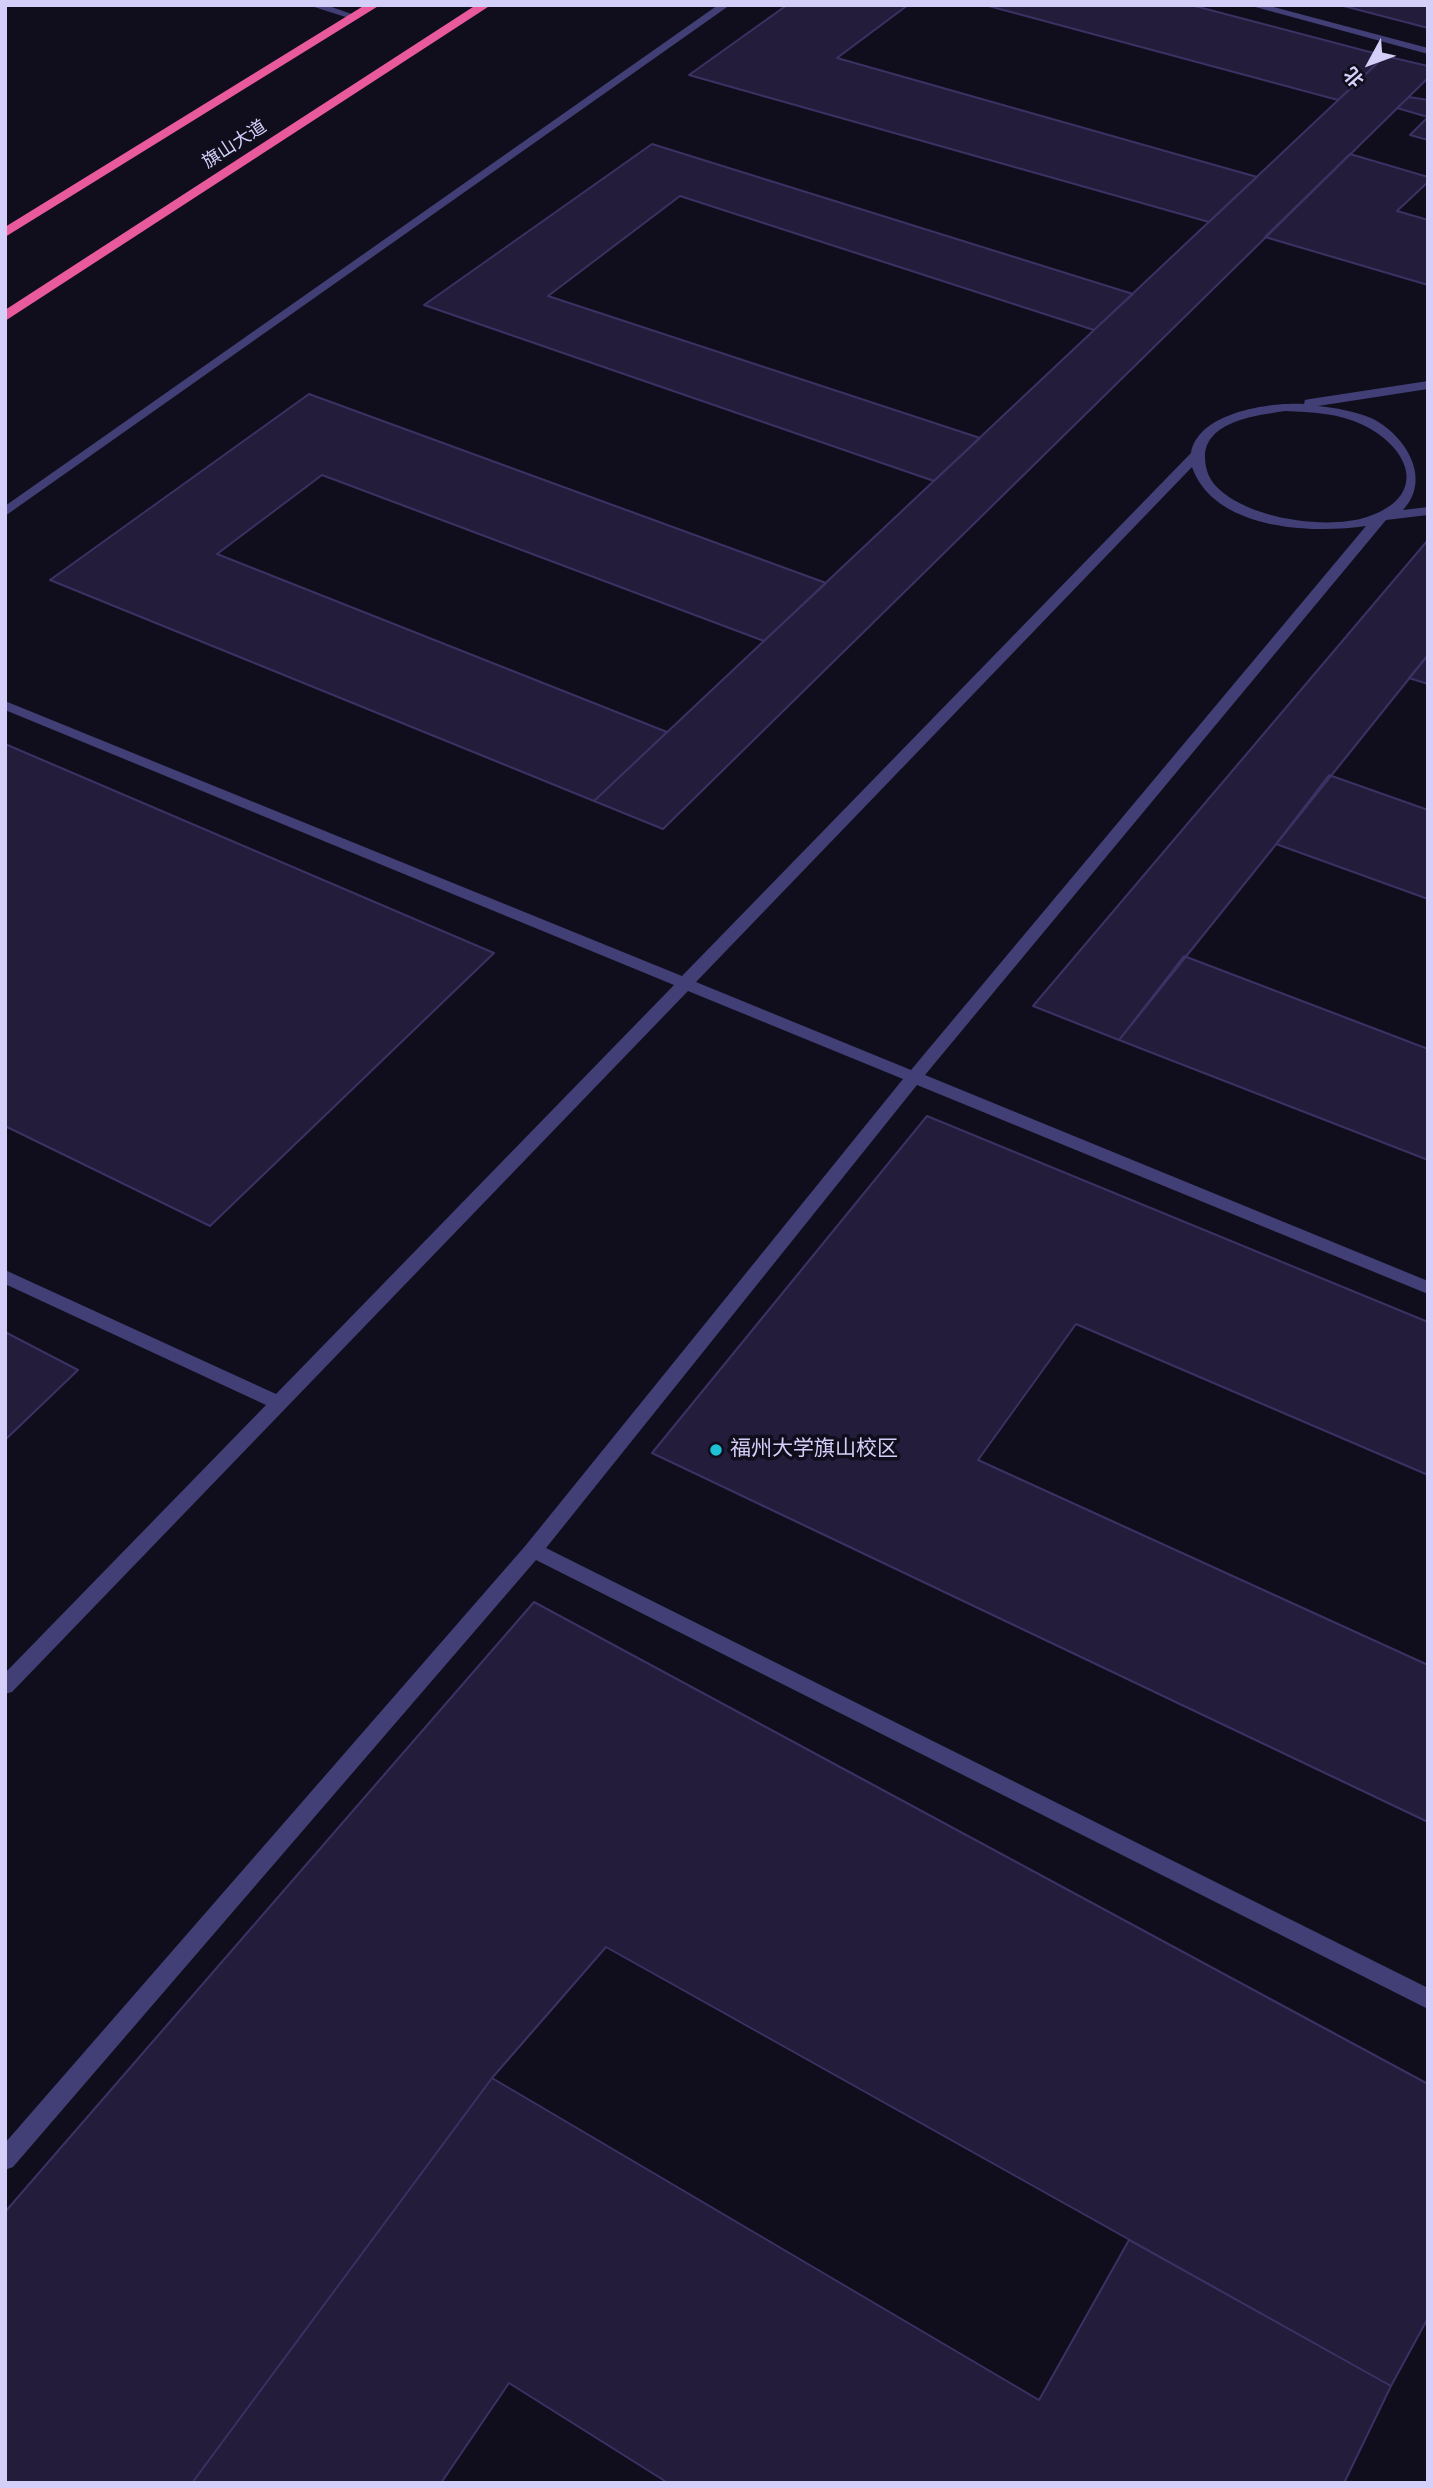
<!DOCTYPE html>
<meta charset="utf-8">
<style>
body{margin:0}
#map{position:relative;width:1433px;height:2488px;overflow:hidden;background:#100e1c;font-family:Poppins,"Noto Sans SC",sans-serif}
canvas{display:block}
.frame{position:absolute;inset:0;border:7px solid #d4cff9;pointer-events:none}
.north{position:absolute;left:1335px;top:28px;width:70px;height:70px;-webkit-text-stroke:5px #100e1c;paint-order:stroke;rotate:229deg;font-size:19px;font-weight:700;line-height:28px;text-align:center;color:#d4cff9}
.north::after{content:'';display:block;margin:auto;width:24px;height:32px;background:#d4cff9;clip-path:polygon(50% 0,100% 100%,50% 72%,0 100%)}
</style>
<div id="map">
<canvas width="1433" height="2488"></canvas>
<div class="frame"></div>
<div class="north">北</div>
</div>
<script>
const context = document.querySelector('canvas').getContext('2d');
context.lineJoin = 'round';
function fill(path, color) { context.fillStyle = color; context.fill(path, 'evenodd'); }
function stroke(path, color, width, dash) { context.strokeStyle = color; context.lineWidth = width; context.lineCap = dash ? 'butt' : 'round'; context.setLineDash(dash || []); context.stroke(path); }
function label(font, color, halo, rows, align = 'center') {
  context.font = font + ' Poppins,"Noto Sans SC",sans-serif'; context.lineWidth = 7; context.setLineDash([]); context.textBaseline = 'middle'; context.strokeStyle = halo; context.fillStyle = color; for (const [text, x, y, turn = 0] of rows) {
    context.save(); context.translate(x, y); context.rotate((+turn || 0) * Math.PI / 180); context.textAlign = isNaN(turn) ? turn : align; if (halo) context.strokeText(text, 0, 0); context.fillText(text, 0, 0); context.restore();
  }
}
const building = new Path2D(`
 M787 5H908L837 58 1257 177 1209 222 689 75Z
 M985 5H1191L1385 56 1338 100Z
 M1340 5H1428V28Z
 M1385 56 1428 66V78L663 829 594 801Z
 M1409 97 1428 100V117L1397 108Z
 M1428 117V140L1410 135Z
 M652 144 1133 294 1094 330 680 196 548 296 980 438 934 481 424 305Z
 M1350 154 1428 177V182L1397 211 1428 220V285L1265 237Z
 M309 394 826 583 764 641 322 475 217 554 667 732 594 801 50 580Z
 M1428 540V655L1119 1040 1033 1006Z
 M1428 655V684L1409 678Z
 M5 744 494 953 210 1226 5 1126Z
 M1329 775 1428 810V899L1276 844Z
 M1184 956 1428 1049V1160L1119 1040Z
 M927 1116 1428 1322V1475L1076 1324 978 1460 1428 1665V1822L652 1453Z
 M5 1332 78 1370 5 1440Z
 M534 1602 1428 2084V2318L1391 2386 606 1947 492 2078 192 2483H5V2212Z
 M492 2078 1039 2400 1129 2240 1391 2386 1344 2483H668L509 2383 441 2483H192Z`);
fill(building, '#231c3a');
stroke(building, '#3c3163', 2);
fill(new Path2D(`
 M308 5H326L360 17 355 20Z
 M718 5H730L5 516V506Z
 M1248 5H1266L1428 48V54Z
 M1428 381V389L1318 406C1336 408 1354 411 1371 418 1405 434 1433 479 1403 510L1428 507V515L1386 520 925 1075 1428 1281V1294L917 1085 546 1548 1428 1988V2009L536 1560 13 2167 5 2170V2143L526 1545 903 1079 688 991 12 1692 5 1694V1673L266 1405 5 1284V1270L276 1394 674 985 5 710V701L682 976 1191 453C1198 412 1271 402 1304 404L1305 400 1310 399ZM1285 411C1311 412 1339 413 1363 425 1412 449 1428 497 1367 517 1327 530 1252 519 1220 490 1210 482 1205 470 1205 457 1205 421 1258 415 1285 411ZM1192 467C1214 530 1312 534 1366 526L911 1070 696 982Z`), '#413f75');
fill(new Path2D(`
 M365 5H380L5 237V227Z
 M476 5H491L5 321V310Z`), '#e95a9d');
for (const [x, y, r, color] of [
 [716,1450,7,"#1dc2d7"]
]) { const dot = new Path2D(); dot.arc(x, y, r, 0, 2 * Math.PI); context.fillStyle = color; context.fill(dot); stroke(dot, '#100e1c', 2.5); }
label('18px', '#d4cff9', '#100e1c', [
 ["旗山大道",235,145,-33]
]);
label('21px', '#d4cff9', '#100e1c', [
 ["福州大学旗山校区",730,1450]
], 'left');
</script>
